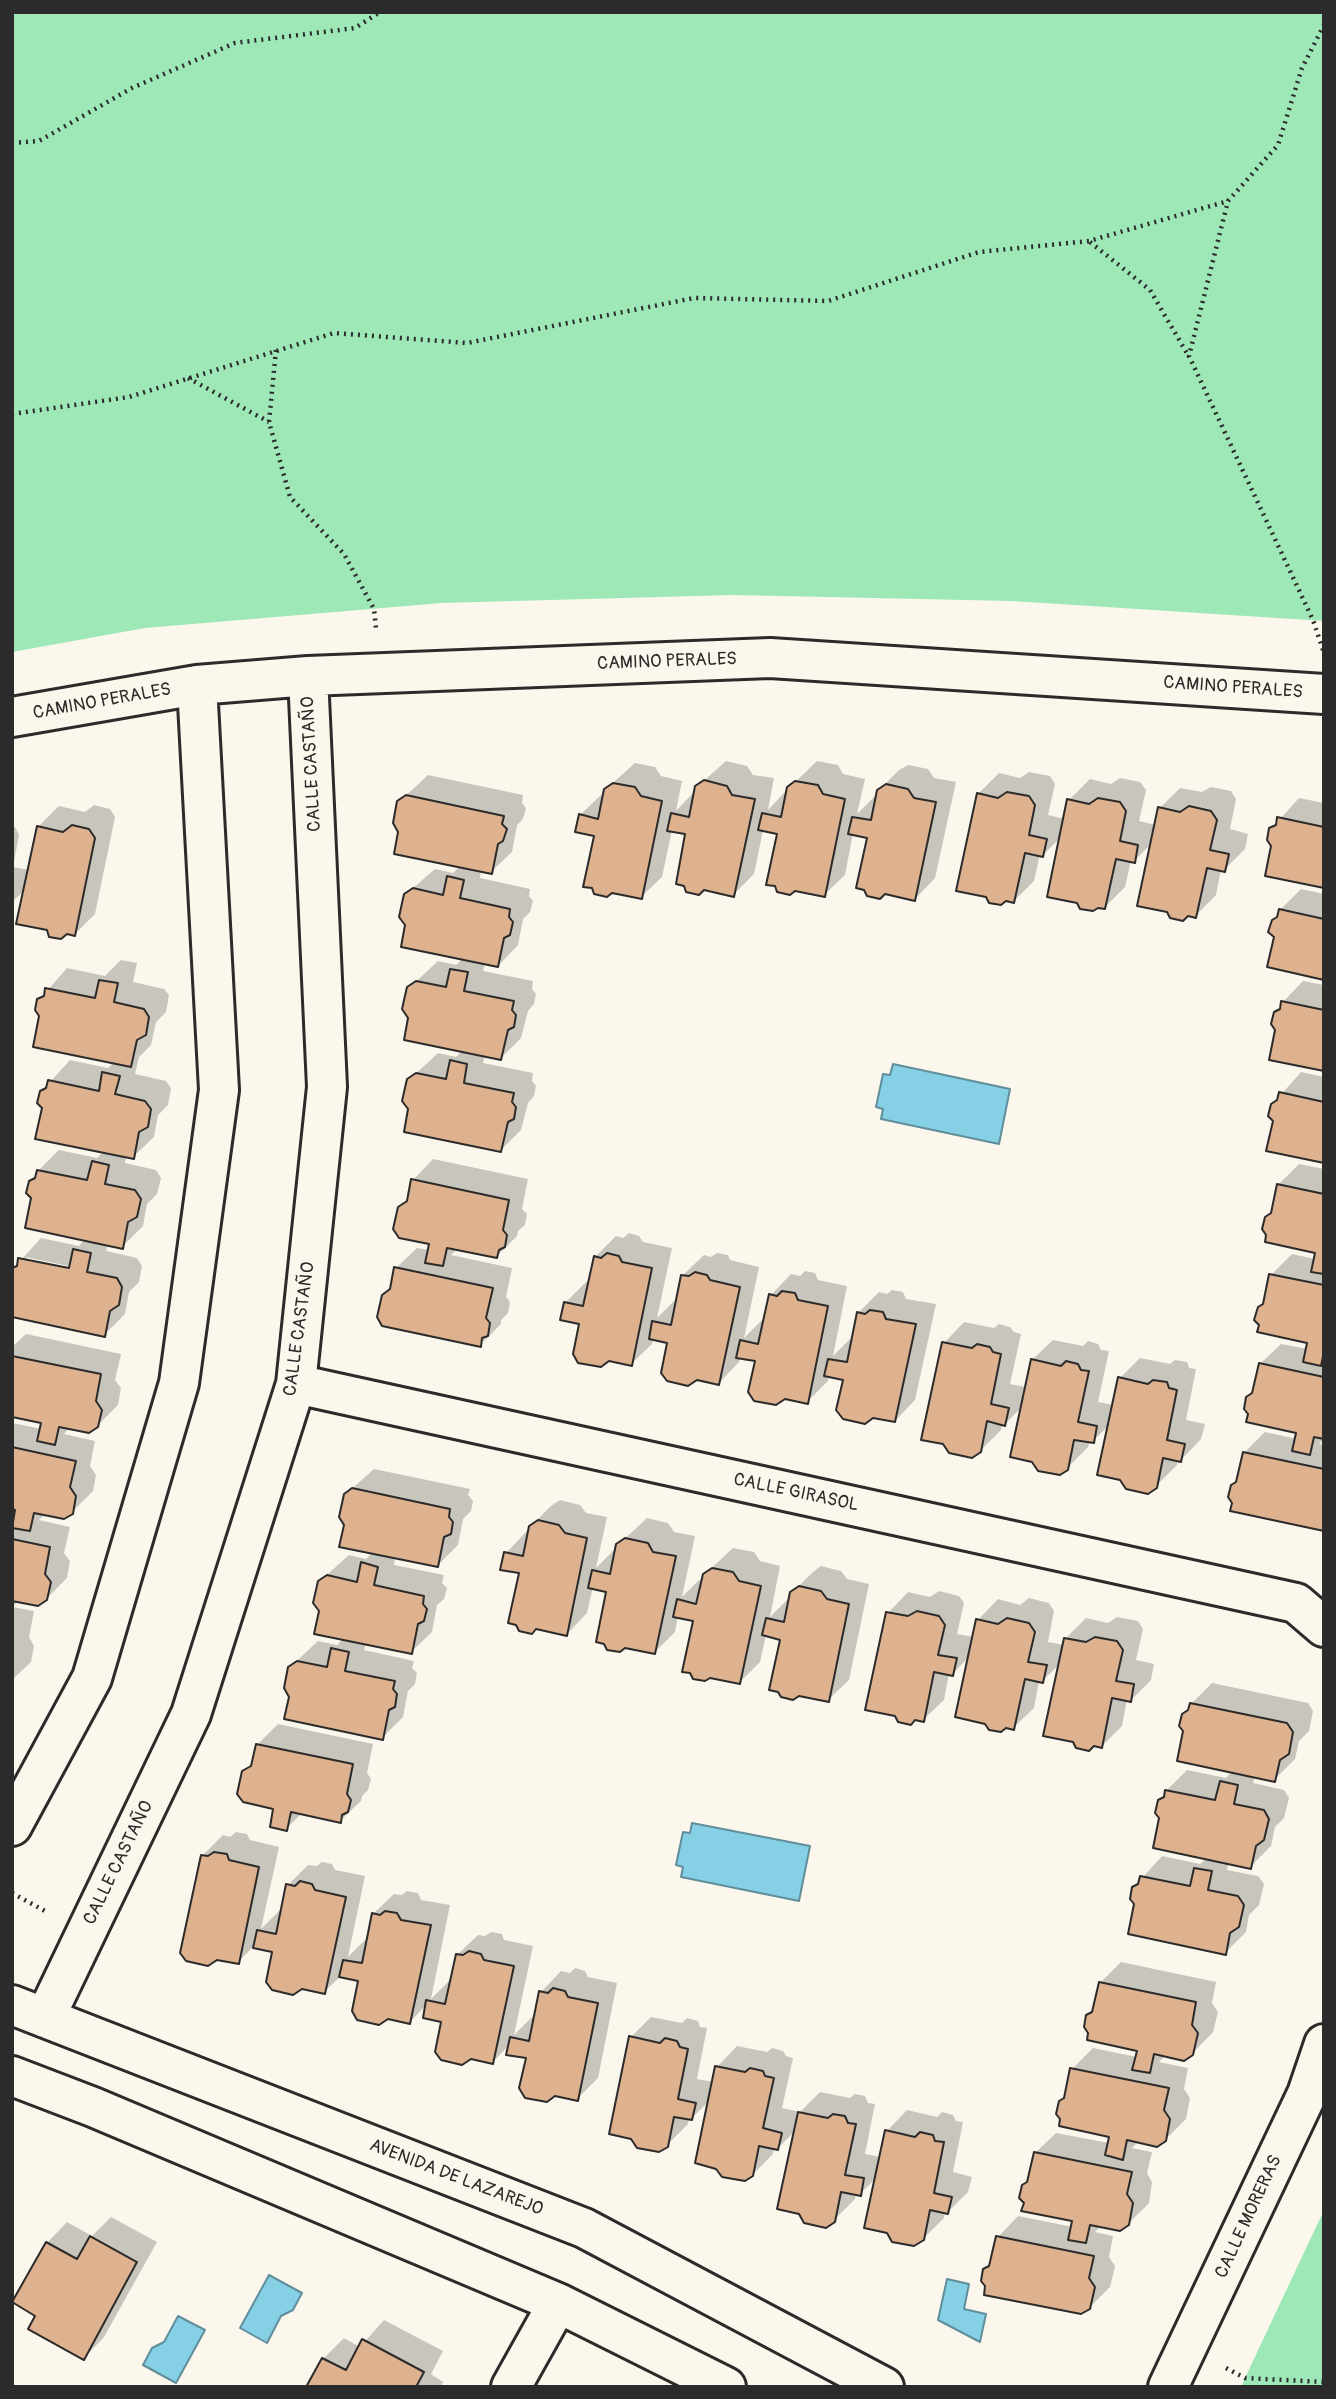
<!DOCTYPE html>
<meta charset="utf-8">
<style>
body{margin:0}
#map{position:relative;width:1336px;height:2399px;overflow:hidden;background:#fbf7ec;font-family:Pangolin,sans-serif}
canvas{display:block}
.frame{position:absolute;inset:0;border:14px solid #2b2b2b;pointer-events:none}
</style>
<div id="map">
<canvas width="1336" height="2399"></canvas>
<div class="frame"></div>
</div>
<script>
const context = document.querySelector('canvas').getContext('2d');
context.lineJoin = 'round';
function fill(path, color) { context.fillStyle = color; context.fill(path, 'evenodd'); }
function stroke(path, color, width, dash) { context.strokeStyle = color; context.lineWidth = width; context.lineCap = dash ? 'butt' : 'round'; context.setLineDash(dash || []); context.stroke(path); }
function label(font, color, halo, rows, align = 'center') {
  context.font = font + ' Pangolin,sans-serif'; context.lineWidth = 6; context.setLineDash([]); context.textBaseline = 'middle'; context.strokeStyle = halo; context.fillStyle = color; for (const [text, x, y, turn = 0] of rows) {
    context.save(); context.translate(x, y); context.rotate((+turn || 0) * Math.PI / 180); context.textAlign = isNaN(turn) ? turn : align; if (halo) context.strokeText(text, 0, 0); context.fillText(text, 0, 0); context.restore();
  }
}
fill(new Path2D(`
 M12 12H1324V621L1012 601 733 595 442 603 145 628 12 652Z
 M1324 2210V2387H1241L1245 2378Z`), '#9ee8b8');
const water = new Path2D(`
 M893 1064 1010 1089 999 1144 881 1119 883 1109 876 1107 883 1074 890 1075Z
 M692 1823 810 1846 799 1901 681 1877 683 1867 676 1865 683 1832 690 1833Z
 M269 2275 302 2293 293 2310 281 2316 267 2343 240 2328Z
 M947 2279 969 2284 964 2309 986 2314 980 2342 938 2320Z
 M178 2316 205 2330 176 2383 143 2365 152 2348 164 2342Z`);
fill(water, '#85d0e5');
stroke(water, '#618e9b', 2);
fill(new Path2D(`
 M726 761 747 766 753 775 774 778 768 810 784 793 787 794 789 788 817 761 838 765 843 774 865 779 857 814 874 797H877L878 791 899 770 908 765 928 769 934 778 956 782 935 878 915 899 869 837 853 833 845 875 824 895 779 833 763 830 754 874 733 895 688 833 672 830 662 877 641 897 580 815 601 795H604L606 789 635 763 655 767 661 776 682 781 676 811 693 793 696 794 697 787Z
 M1029 772 1050 776 1055 784 1048 815 1065 819 1069 800 1090 779 1111 784 1120 778 1140 782 1146 790 1139 821 1156 825 1160 808 1180 788 1202 792 1211 787 1231 791 1236 799 1230 829 1248 834 1245 849 1224 870 1221 869 1216 895 1195 916 1152 843 1134 861 1131 860 1125 887 1105 907 1061 837 1043 855 1040 854 1034 881 1014 901 978 794 999 773 1020 778Z
 M428 775 523 795 522 803 526 808 523 819 517 825 512 852 491 872 481 870 480 878 530 889 529 896 533 901 530 912 523 919 518 945 498 966 485 963 483 971 533 981 532 989 536 994 534 1004 528 1011 521 1038 501 1058 485 1055 483 1063 533 1073 532 1081 536 1086 534 1096 528 1103 521 1130 501 1150 410 1109 409 1080 438 1053 456 1057 463 1050 410 1018 409 988 438 961 456 965 463 958 407 925 405 895 435 869 453 873 460 866 400 831 399 802Z
 M1299 798 1324 803V887L1273 846 1271 829Z
 M94 805 110 809 115 817 95 914 75 934 25 890 12 902V827H15L19 835 13 867 29 870 38 827 59 806 85 812Z
 M1301 889 1324 894V978L1275 937 1273 921 1280 914V910Z
 M121 960 137 963 133 982 164 989 169 995 166 1012 156 1022 151 1045 139 1057 135 1074 166 1081 171 1088 168 1105 158 1115 154 1137 133 1157 126 1156 125 1163 156 1170 161 1178 157 1194 147 1204 143 1226 122 1247 108 1244 106 1251 137 1258 142 1266 139 1282 129 1292 125 1314 104 1335 12 1270 41 1238 79 1246 85 1239 33 1197 30 1182 38 1175V1171L59 1150 97 1158 104 1151 44 1107 41 1092 70 1060 108 1068 114 1062 41 1016 39 1000 67 968 105 976ZM25 1257 78 1268V1272L30 1262Z
 M1303 981 1324 985V1070L1277 1030 1276 1013 1282 1006 1283 1002Z
 M1301 1072 1324 1077V1161L1274 1120 1272 1105Z
 M433 1159 528 1179 522 1209 527 1214 525 1225 518 1231 517 1236 497 1256 458 1248 451 1255 512 1268 506 1297 510 1302 508 1313 501 1320V1324L480 1345 392 1287 396 1268 417 1248 429 1250 431 1243 400 1207 409 1198 413 1180Z
 M1299 1164 1324 1169V1439L1319 1444 1324 1445V1529L1239 1480 1244 1453 1265 1432 1297 1439 1298 1431 1247 1398 1254 1391 1260 1364 1281 1344 1308 1349 1309 1342 1259 1308 1266 1301 1271 1275 1292 1254 1315 1259 1317 1251 1273 1211 1279 1184Z
 M629 1233 639 1236 643 1242 672 1248 657 1318 674 1301 677 1302 683 1275 704 1255 711 1257 717 1253 728 1255 730 1260 759 1267 744 1338 762 1320 765 1321 771 1295 791 1274 800 1276 805 1271 815 1273 818 1280 847 1286 833 1356 850 1339 853 1340 858 1313 879 1292 887 1294 892 1290 903 1292 906 1299 936 1304 915 1400 895 1421 845 1379 829 1375 828 1381 807 1402 757 1360 740 1357 739 1362 719 1383 697 1378 669 1341 653 1338 652 1344 631 1364 581 1323 565 1303 586 1282 590 1283 595 1257 616 1236 623 1238Z
 M964 1322 994 1328 999 1324 1010 1327 1014 1332 1021 1334 1010 1384 1026 1387 1032 1360 1053 1340 1083 1346 1088 1341 1098 1344 1101 1350 1109 1351 1098 1402 1114 1405 1120 1378 1140 1358 1170 1364 1175 1360 1187 1362 1189 1368 1196 1369 1186 1420 1205 1424 1201 1439 1181 1460 1178 1459 1177 1465 1156 1486 1110 1424 1093 1441H1090L1088 1447 1067 1468 1023 1406 1005 1424 1002 1423 1001 1430 980 1451 944 1343Z
 M26 1334 121 1354 115 1380 121 1388 118 1405 97 1426 70 1427 64 1434 95 1441 90 1466 96 1475 93 1491 72 1512 45 1514 39 1520 70 1527 64 1553 70 1561 67 1578 46 1599 19 1600 13 1607 34 1611 29 1637 34 1646 31 1662 12 1680V1515L16 1516 17 1508 12 1507V1423L42 1429 43 1421 12 1415V1347Z
 M374 1469 470 1489 468 1495 473 1501 471 1511 463 1519 458 1545 437 1566 395 1557 394 1565 444 1575 442 1583 447 1588 444 1599 437 1605 432 1632 411 1652 366 1643 364 1650 414 1661 412 1668 417 1673 415 1684 408 1691 403 1717 382 1738 291 1697 290 1667 318 1641 337 1645 344 1638 321 1611 319 1582 349 1555 366 1559 373 1552 346 1525 345 1495Z
 M560 1500 580 1505 586 1513 607 1517 596 1568 614 1550 617 1551 618 1545 647 1518 668 1523 674 1532 695 1536 682 1597 699 1580 703 1581 704 1575 733 1548 754 1552 760 1561 780 1566 770 1617 788 1599H790L792 1593 813 1572 821 1566 841 1571 847 1579 869 1584 849 1680 828 1700 782 1638 766 1635 760 1662 740 1682 695 1619 678 1616 675 1632 654 1653 605 1642 608 1591 593 1587 587 1613 567 1634 506 1553 526 1532 529 1533 530 1527 551 1506Z
 M939 1591 959 1596 964 1603 957 1634 974 1637 978 1620 998 1599 1020 1605 1029 1598 1049 1603 1054 1611 1048 1642 1064 1645 1065 1639 1086 1618 1108 1623 1117 1617 1138 1621 1143 1629 1136 1660 1154 1664 1151 1680 1131 1700 1127 1699 1122 1726 1102 1746 1060 1664 1042 1681H1039L1034 1708 1013 1728 1006 1726 970 1656 952 1674 949 1673 944 1700 923 1720 888 1613 908 1592 930 1597Z
 M1212 1683 1308 1703 1313 1711 1309 1731 1299 1741 1295 1759 1274 1780 1255 1776 1253 1783 1284 1790 1289 1798 1284 1818 1275 1827 1271 1846 1250 1867 1229 1862 1227 1870 1258 1876 1264 1884 1259 1905 1249 1915 1246 1932 1225 1953 1136 1904 1134 1887 1162 1856 1200 1864 1207 1858 1161 1817 1160 1801 1166 1795 1167 1790 1187 1770 1226 1778 1232 1771 1190 1708 1191 1704Z
 M278 1724 373 1744 367 1773 371 1779 368 1790 362 1796 361 1801 340 1821 302 1813 286 1829 275 1808 244 1772 254 1762 257 1745Z
 M236 1832 247 1834 250 1840 279 1847 261 1929 279 1911H282L288 1885 308 1865 317 1866 322 1862 332 1864 335 1870 365 1876 348 1957 365 1940 368 1941 373 1914 394 1894 402 1895 407 1891 418 1893 421 1900 450 1905 431 1999 449 1981H451L457 1955 478 1935 485 1936 491 1932 502 1934 504 1940 533 1946 514 2035 532 2017 535 2018 541 1992 561 1971 570 1973 575 1968 585 1971 588 1977 617 1983 598 2078 577 2099 510 2044 493 2062 443 2020 427 2004 410 2022 360 1980 341 1976 324 1992 274 1950 254 1946 238 1962 203 1855 223 1835 230 1837Z
 M1121 1962 1216 1982 1212 2003 1218 2012 1213 2032 1192 2054 1166 2055 1159 2062 1188 2068 1184 2089 1190 2098 1186 2119 1165 2140 1139 2141 1132 2148 1152 2152 1147 2173 1152 2182 1149 2203 1128 2224 1101 2226 1095 2232 1113 2236 1109 2257 1115 2266 1110 2287 1089 2308 985 2269 992 2263 998 2237 1018 2216 1073 2227 1074 2220 1030 2179 1035 2153 1056 2133 1109 2143 1111 2136 1067 2095 1072 2069 1093 2048 1137 2057 1139 2049 1088 2016 1094 2009 1100 1983Z
 M651 2017 682 2023 687 2018 698 2021 700 2027 707 2028 697 2079 714 2082 717 2067 737 2046 767 2052 772 2048 783 2051 786 2056 793 2058 782 2108 800 2112 820 2092 850 2098 855 2094 865 2096 868 2103 875 2104 865 2154 881 2157 887 2131 907 2110 937 2117 942 2112 953 2115 956 2121 963 2122 953 2172 972 2177 968 2192 948 2212H945L944 2218 923 2239 877 2177 860 2194 856 2193 855 2199 834 2220 796 2130 778 2148 774 2147 773 2154 752 2175 717 2167 710 2100 692 2118H689L688 2124 667 2145 631 2037Z
 M111 2217 157 2242 104 2337 84 2358 38 2316 47 2243 67 2222 92 2236Z
 M384 2320 443 2351 431 2374 443 2382 441 2387H308L323 2359 344 2338 360 2347Z`), '#0003');
const building = new Path2D(`
 M704 780 727 786 732 795 755 799 734 897 704 890 699 895 686 892 684 886 676 884 685 834 667 831 671 813 689 817 695 786Z
 M795 781 818 785 823 794 845 799 825 897 795 891 790 895 777 892 775 886 766 885 777 834 758 830 762 813 781 817 787 787Z
 M613 783 635 787 641 796 662 801 642 899 612 893 607 897 594 894 592 888 583 887 594 836 575 832 579 814 598 819 604 789Z
 M886 784 908 789 914 798 936 802 915 901 885 894 880 899 867 896 864 890 856 888 867 838 848 834 852 817 871 820 877 790Z
 M1007 792 1029 796 1035 805 1029 835 1047 839 1043 857 1025 853 1014 903 1006 901 1001 905 989 903 986 897 956 891 977 793 998 798Z
 M406 795 504 816 502 824 507 829 503 841 498 844 492 874 394 854 398 832 393 823 397 801Z
 M1098 798 1120 802 1126 811 1120 841 1138 845 1135 863 1116 859 1105 909 1098 908 1093 911 1080 909 1077 903 1047 897 1067 799 1089 804Z
 M1189 806 1211 811 1217 820 1210 850 1229 854 1225 872 1207 868 1196 918 1188 916 1183 921 1170 918 1167 912 1137 906 1158 807 1180 812Z
 M1277 817 1324 827V888L1265 876 1271 846 1267 840 1269 828 1276 825Z
 M72 825 89 829 95 838 75 936 67 934 61 939 49 937 47 930 16 924 37 826 63 832Z
 M447 876 464 880 460 898 510 909 509 917 513 922 510 935 504 938 498 967 401 947 405 925 399 917 404 894 413 888 443 895Z
 M1279 909 1324 919V980L1267 967 1274 937 1268 932 1272 920 1277 917Z
 M450 969 468 972 464 991 514 1001 512 1010 516 1015 514 1027 508 1030 501 1060 404 1040 408 1018 402 1009 407 987 416 981 446 987Z
 M99 980 118 983 114 1002 144 1009 149 1017 146 1035 137 1040 131 1067 33 1047 39 1016 35 1010 37 999 44 996 45 988 95 998Z
 M1281 1001 1324 1010V1071L1269 1060 1275 1030 1271 1024 1274 1012 1280 1009Z
 M450 1060 467 1064 464 1083 514 1093 512 1102 516 1107 514 1119 508 1122 501 1152 404 1132 408 1109 402 1101 407 1079 416 1073 446 1079Z
 M102 1072 120 1076 115 1094 145 1101 151 1109 148 1127 139 1132 134 1159 35 1139 42 1108 37 1103 40 1091 46 1088 48 1080 99 1091Z
 M1279 1092 1324 1102V1163L1266 1151 1273 1121 1268 1116 1271 1104 1277 1100Z
 M92 1161 109 1165 105 1184 135 1190 141 1199 137 1217 128 1222 123 1249 25 1228 31 1198 26 1193 29 1181 35 1178 37 1170 87 1180Z
 M411 1179 509 1200 503 1230 507 1235 505 1247 499 1250 497 1258 447 1248 443 1266 425 1263 429 1244 399 1238 393 1229 398 1207 407 1201Z
 M1277 1184 1324 1194V1274L1311 1272 1315 1253 1265 1242 1266 1235 1262 1229 1265 1217 1271 1213Z
 M73 1249 91 1253 87 1272 117 1278 122 1287 119 1305 110 1311 105 1337 12 1317V1268L17 1266 18 1258 69 1268Z
 M607 1253 619 1256 622 1262 652 1268 632 1366 609 1361 601 1367 578 1363 573 1354 579 1324 560 1320 564 1302 583 1306 594 1256 601 1258Z
 M394 1267 493 1288 486 1318 490 1323 488 1336 482 1338 481 1347 382 1326 377 1317 382 1295 390 1289Z
 M695 1272 707 1275 710 1280 740 1287 719 1385 697 1380 688 1386 667 1381 661 1373 667 1343 649 1339 652 1321 671 1325 681 1275 689 1276Z
 M1269 1274 1324 1285V1352L1321 1366 1303 1362 1307 1343 1257 1332 1259 1325 1254 1320 1258 1307 1263 1304Z
 M782 1291 795 1293 798 1300 828 1306 808 1404 785 1399 776 1405 754 1401 748 1392 755 1361 736 1358 740 1340 758 1344 769 1294 777 1296Z
 M870 1310 883 1312 886 1319 916 1324 895 1422 873 1418 865 1424 843 1419 836 1410 843 1380 824 1376 828 1359 847 1362 857 1312 865 1314Z
 M942 1342 972 1348 977 1344 990 1347 993 1352 1001 1354 991 1404 1009 1408 1005 1426 987 1421 981 1452 972 1458 949 1453 943 1444 921 1440Z
 M12 1356 101 1374 96 1401 102 1410 98 1427 89 1433 59 1427 55 1445 37 1441 41 1423 12 1417Z
 M1031 1359 1061 1366 1066 1361 1078 1364 1081 1370 1089 1371 1078 1422 1097 1426 1094 1443 1074 1440 1068 1470 1060 1475 1038 1471 1032 1462 1010 1457Z
 M1259 1363 1324 1377V1439L1314 1437 1310 1455 1292 1451 1296 1433 1246 1422 1248 1414 1244 1409 1246 1397 1252 1393Z
 M1118 1377 1148 1384 1153 1380 1167 1382 1169 1388 1177 1390 1167 1440 1185 1444 1181 1462 1163 1458 1157 1488 1148 1494 1126 1489 1120 1480 1097 1475Z
 M12 1447 76 1461 70 1487 76 1496 73 1514 64 1519 34 1513 30 1531 12 1528 15 1510 12 1509Z
 M1243 1452 1324 1469V1531L1230 1511 1232 1503 1228 1497 1231 1485 1236 1482Z
 M352 1488 450 1509 449 1517 453 1522 451 1534 444 1537 438 1567 339 1547 344 1525 339 1517 344 1494Z
 M538 1520 559 1525 565 1533 587 1538 567 1636 536 1629 532 1634 519 1631 516 1625 508 1623 519 1573 500 1570 504 1552 523 1556 529 1526Z
 M625 1538 648 1543 653 1552 676 1556 655 1654 625 1648 620 1652 607 1650 604 1644 596 1642 606 1592 588 1588 592 1570 610 1574 616 1544Z
 M12 1539 50 1547 45 1574 51 1582 47 1600 38 1606 12 1601Z
 M361 1562 378 1567 374 1585 424 1596 423 1604 427 1609 424 1621 418 1624 412 1654 314 1634 319 1611 313 1603 318 1581 327 1575 357 1582Z
 M712 1568 733 1572 739 1581 761 1586 740 1684 710 1678 705 1681 693 1679 690 1673 682 1672 693 1621 673 1617 677 1599 696 1604 703 1574Z
 M799 1586 821 1591 827 1599 849 1604 829 1702 799 1696 793 1700 781 1697 778 1692 769 1690 780 1640 762 1635 766 1618 784 1622 790 1592Z
 M917 1611 939 1616 945 1625 938 1655 957 1658 953 1676 934 1672 924 1722 915 1720 911 1725 898 1722 895 1716 865 1710 886 1612 908 1616Z
 M1007 1618 1029 1623 1035 1632 1028 1662 1047 1665 1043 1683 1025 1679 1014 1730 1006 1728 1001 1732 989 1730 985 1724 955 1717 976 1619 998 1624Z
 M1095 1637 1117 1641 1123 1650 1116 1681 1134 1684 1131 1702 1112 1698 1102 1748 1094 1746 1089 1751 1076 1748 1073 1742 1043 1736 1064 1638 1086 1642Z
 M331 1648 349 1652 345 1671 395 1681 393 1689 397 1694 395 1707 389 1710 383 1740 284 1719 289 1697 284 1688 288 1667 297 1661 327 1667Z
 M1190 1703 1287 1723 1293 1732 1289 1754 1280 1760 1275 1782 1177 1761 1183 1731 1179 1726 1182 1714 1188 1710Z
 M256 1744 353 1764 347 1794 351 1800 348 1812 342 1815 341 1823 291 1812 287 1831 270 1827 273 1809 243 1802 237 1794 242 1771 251 1766Z
 M1220 1781 1238 1785 1234 1804 1264 1810 1269 1819 1264 1840 1256 1846 1251 1869 1153 1848 1159 1818 1155 1813 1158 1800 1164 1797 1165 1790 1215 1800Z
 M214 1852 227 1854 229 1860 259 1867 239 1964 217 1960 208 1966 186 1961 180 1953 201 1855 208 1856Z
 M1194 1868 1212 1871 1208 1890 1238 1896 1244 1905 1239 1927 1230 1933 1226 1955 1128 1934 1134 1904 1130 1899 1132 1887 1138 1884 1140 1876 1190 1886Z
 M300 1881 312 1884 315 1890 346 1897 325 1994 302 1989 293 1995 272 1990 266 1982 272 1952 253 1948 257 1930 276 1934 286 1884 295 1886Z
 M385 1911 397 1913 401 1920 431 1925 410 2024 388 2019 379 2025 357 2020 352 2011 358 1981 339 1977 343 1960 362 1963 372 1913 380 1915Z
 M469 1951 481 1954 484 1960 514 1966 493 2064 471 2059 462 2065 441 2060 435 2052 441 2022 423 2018 426 2000 445 2004 456 1954 463 1955Z
 M1099 1982 1196 2002 1192 2025 1198 2033 1193 2055 1184 2061 1154 2054 1150 2073 1132 2070 1137 2051 1087 2040 1088 2033 1084 2027 1086 2015 1092 2012Z
 M553 1988 565 1991 568 1997 598 2003 578 2101 555 2096 547 2102 525 2098 519 2088 526 2058 506 2055 510 2037 529 2041 539 1991 548 1993Z
 M629 2036 660 2043 665 2038 677 2041 680 2047 688 2049 678 2099 696 2103 692 2120 674 2117 668 2147 659 2152 637 2148 631 2139 609 2134Z
 M715 2066 745 2072 750 2068 763 2071 765 2076 774 2078 763 2128 782 2133 778 2150 759 2146 753 2176 745 2181 722 2177 716 2169 695 2163Z
 M1070 2068 1169 2088 1164 2110 1170 2119 1166 2141 1157 2147 1127 2140 1123 2160 1105 2155 1109 2137 1059 2126 1060 2119 1056 2114 1059 2101 1064 2098Z
 M798 2112 828 2118 833 2114 845 2116 848 2123 856 2124 845 2175 864 2178 861 2196 841 2192 835 2222 826 2228 804 2223 799 2214 777 2209Z
 M885 2130 915 2137 920 2132 933 2135 935 2141 944 2142 934 2193 952 2197 948 2214 930 2210 924 2240 914 2246 892 2242 887 2233 864 2228Z
 M1034 2152 1132 2172 1127 2194 1133 2203 1129 2225 1120 2231 1090 2225 1086 2243 1068 2240 1072 2221 1021 2211 1024 2203 1019 2198 1022 2185 1027 2182Z
 M90 2236 137 2262 84 2360 28 2329 35 2316 12 2302 46 2242 77 2259Z
 M996 2236 1094 2256 1089 2278 1095 2287 1090 2309 1081 2314 984 2295 985 2286 981 2281 983 2269 989 2266Z
 M362 2339 424 2372 416 2387H306L322 2358 346 2370Z`);
fill(building, '#deb18f');
stroke(building, '#2b2b2b', 2);
const minor = new Path2D(`
 M12 717 197 685 308 676 770 658 1324 694
 M296 1384 1296 1603 1324 1627
 M12 1826 92 1678 179 1383 219 1090 197 685
 M12 2005 584 2228 884 2387
 M45 2018 191 1714 296 1384 327 1087 308 676
 M12 2076 93 2107 558 2303 726 2387
 M511 2387 558 2303
 M1168 2387 1307 2094 1324 2044`);
stroke(minor, '#2b2b2b', 44);
stroke(new Path2D(`
 M12 143 39 141 132 88 235 43 355 28 380 12
 M1090 242 1150 290 1188 355
 M276 350 269 422 290 497 344 554 374 609 376 628
 M188 378 269 422
 M12 414 129 397 334 333 467 343 694 298 828 301 979 252 1089 241 1228 201
 M1323 650 1313 620 1189 356 1228 201 1278 145 1302 68 1324 25
 M12 1893 45 1911
 M1226 2368 1245 2378 1324 2382`), '#2b2b2b', 4.5, [2, 5]);
stroke(minor, '#fbf7ec', 38);
label('18px', '#2b2b2b', '#fbf7ec', [
 ["CAMINO PERALES",667,662,-2],
 ["CAMINO PERALES",1233,688,4],
 ["CAMINO PERALES",102,702,-10],
 ["CALLE CASTAÑO",312,764,-93],
 ["CALLE CASTAÑO",300,1329,-82],
 ["CALLE GIRASOL",796,1493,12],
 ["CALLE CASTAÑO",119,1863,-64],
 ["AVENIDA DE LAZAREJO",456,2178,21],
 ["CALLE MORERAS",1249,2217,-65]
]);
</script>
